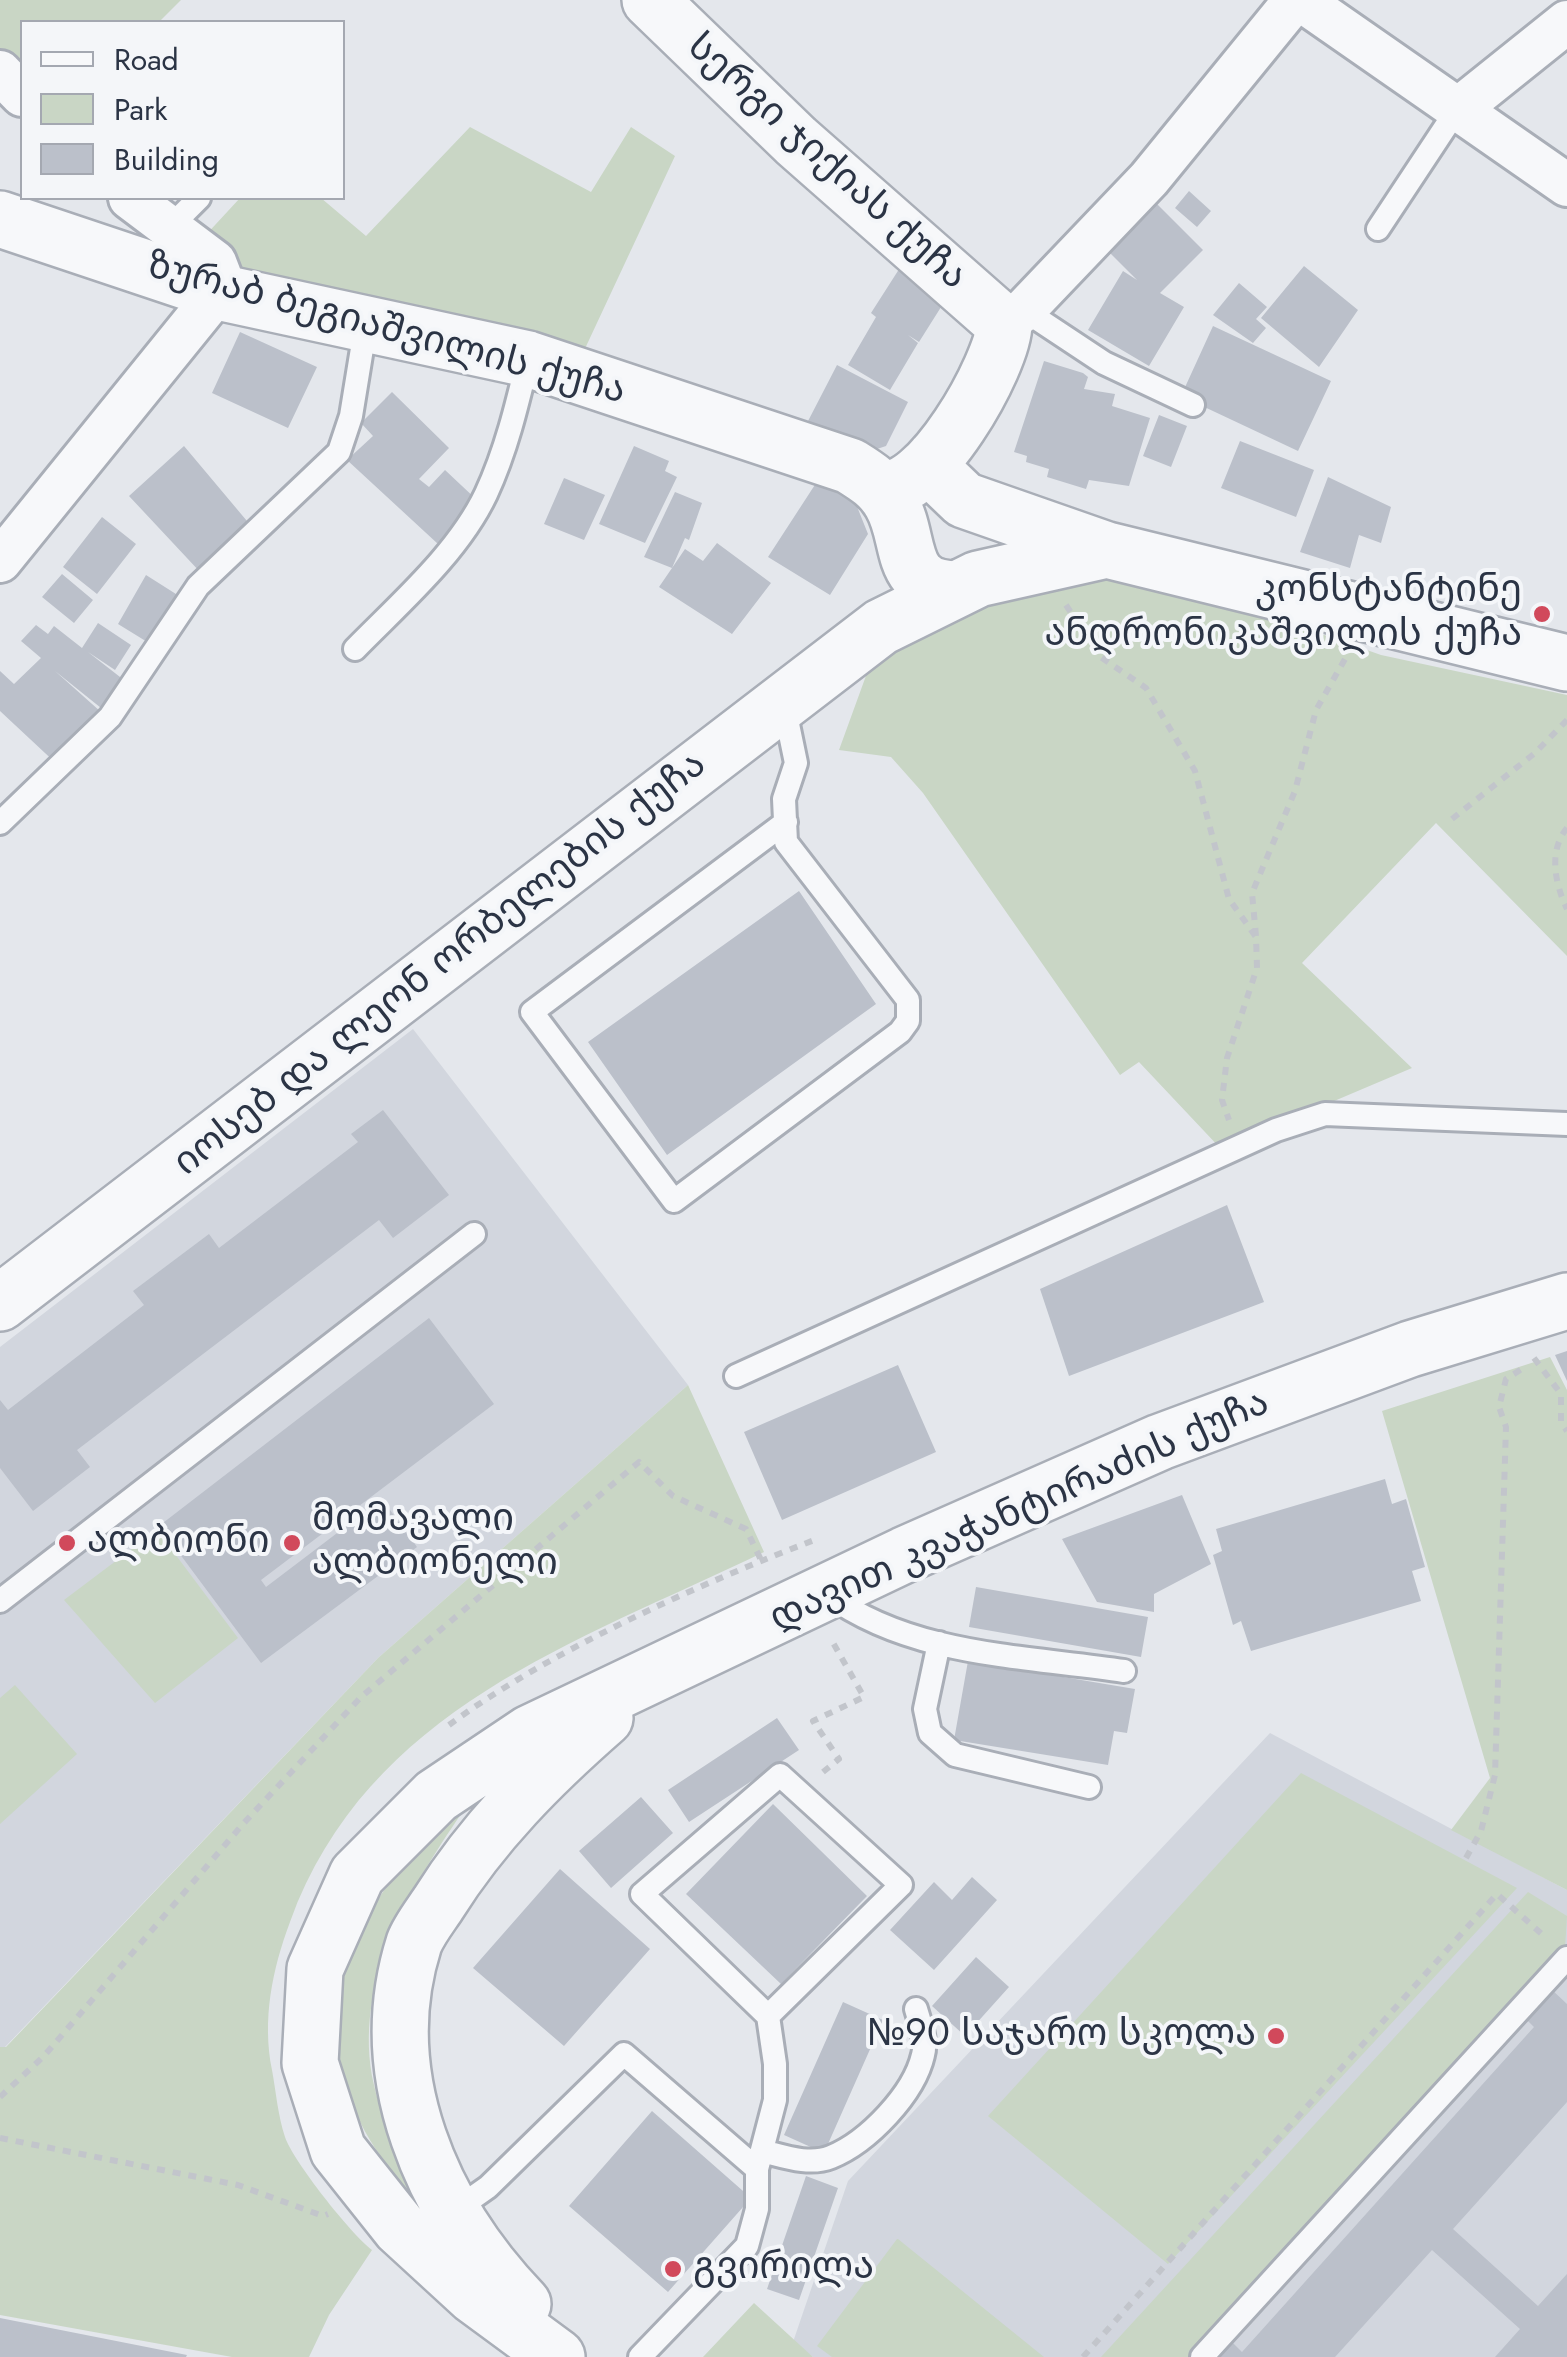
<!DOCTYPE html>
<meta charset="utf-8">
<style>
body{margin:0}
#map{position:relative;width:1567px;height:2357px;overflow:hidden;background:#e4e7ec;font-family:Jost,sans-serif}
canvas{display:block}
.legend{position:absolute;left:20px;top:20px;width:325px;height:180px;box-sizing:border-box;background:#f4f6f9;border:2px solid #a4a8b1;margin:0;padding:12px 18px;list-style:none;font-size:30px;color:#2b3445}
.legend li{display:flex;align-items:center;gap:20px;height:50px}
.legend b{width:50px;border:2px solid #a4a8b1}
</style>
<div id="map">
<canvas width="1567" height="2357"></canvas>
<ul class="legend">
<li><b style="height:12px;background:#f7f8fa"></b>Road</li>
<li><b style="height:28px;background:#c9d6c5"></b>Park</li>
<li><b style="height:28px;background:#bbc0ca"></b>Building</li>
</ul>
</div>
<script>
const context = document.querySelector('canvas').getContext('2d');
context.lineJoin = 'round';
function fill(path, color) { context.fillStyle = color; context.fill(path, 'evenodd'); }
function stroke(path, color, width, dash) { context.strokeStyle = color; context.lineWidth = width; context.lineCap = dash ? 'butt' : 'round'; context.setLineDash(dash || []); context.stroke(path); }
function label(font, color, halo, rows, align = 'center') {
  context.font = font + ' Jost,"Noto Sans Georgian",sans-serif'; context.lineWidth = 8; context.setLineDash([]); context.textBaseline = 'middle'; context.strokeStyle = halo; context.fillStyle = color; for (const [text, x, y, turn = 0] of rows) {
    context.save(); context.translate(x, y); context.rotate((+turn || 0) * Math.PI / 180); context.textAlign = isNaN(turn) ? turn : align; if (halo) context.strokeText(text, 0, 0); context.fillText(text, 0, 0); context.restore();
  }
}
fill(new Path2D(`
 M413 1029 688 1385 378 1658 5 2047H0V1347Z
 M1270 1733 1567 1890V2357H813L793 2342 848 2181Z`), '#d2d6de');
fill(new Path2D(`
 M0 0H181L159 22H22V81L0 57Z
 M470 127 591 192 631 127 675 156 582 355 239 268 203 238 240 198H321L366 236Z
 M1108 559 1381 655 1567 695V956L1436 823 1302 963 1412 1068 1221 1149 1139 1062 1120 1075 923 793 891 757 839 750 879 640Z
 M1550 1357 1567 1390V1890L1451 1830 1490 1778 1382 1411Z
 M688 1385 764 1552C576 1643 368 1708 290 1922 272 1970 262 2020 272 2070 276 2092 278 2116 285 2137 293 2161 351 2234 372 2250L329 2315 309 2357H232L0 2315V2047H6L378 1658Z
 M157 1530 238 1638 155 1703 64 1600Z
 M15 1685 77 1754 0 1824V1698Z
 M1301 1773 1517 1888 1168 2264 988 2116Z
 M468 1804C412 1885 351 1982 374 2085 383 2126 405 2167 422 2205 325 2109 308 1997 389 1883 417 1843 424 1827 468 1804Z
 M1528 1892 1567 1916 1565 1948 1195 2357H1101Z
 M897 2239H898L1044 2357H832L817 2346Z
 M754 2303 813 2357H703Z`), '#c9d6c5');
fill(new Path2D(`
 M1189 191 1211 211 1197 227 1175 208Z
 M1155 202 1203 250 1160 293 1184 307 1149 366 1088 330 1123 271 1137 280 1108 251Z
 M903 263 948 296 919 342 908 335 918 343 890 390 848 365 876 317 871 313Z
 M1304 266 1358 310 1319 367 1261 318Z
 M1239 283 1267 307 1256 319 1266 328 1253 343 1213 315Z
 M1213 326 1331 381 1298 451 1181 396Z
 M240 332 317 367 288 428 212 393Z
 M1044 361 1083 373 1088 377 1084 389 1115 394 1112 406 1150 418 1129 486 1089 480 1086 489 1047 477 1049 469 1026 462 1027 456 1014 452Z
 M837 365 908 402 886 446 871 451 807 423Z
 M392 392 449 448 419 479 429 487 445 470 478 501 438 544 347 460 373 436 361 423Z
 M1159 415 1187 426 1171 467 1143 456Z
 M1240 441 1314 470 1296 517 1221 488Z
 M184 446 252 527 201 573 129 496Z
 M634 446 669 461 665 471 677 477 645 543 599 524Z
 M820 477 854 499 868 534 830 595 768 557Z
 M1328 477 1391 507 1381 543 1359 535 1350 568 1300 552Z
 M564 478 605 495 584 540 544 524Z
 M675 492 702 503 689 540 685 538 672 568 644 557Z
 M102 517 136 544 97 594 63 567Z
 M717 543 771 583 732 634 659 587 685 549 703 561Z
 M62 574 93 600 74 623 42 597Z
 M146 575 187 601 157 648 118 624Z
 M98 623 131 645 115 670 88 652 129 684 106 712 55 671 110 720 60 767 0 711V671L14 684 41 658 21 641 36 625 48 634 54 626 82 648Z
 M799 891 876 1004 667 1155 588 1042Z
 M383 1110 449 1195 393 1238 379 1220 77 1450 90 1467 33 1511 0 1468V1400L8 1410 144 1305 133 1291 209 1234 219 1248 358 1142 351 1134Z
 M1227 1205 1264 1302 1069 1376 1040 1289Z
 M429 1318 494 1404 261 1580 266 1587 382 1499 417 1547 261 1663 159 1526Z
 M1567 1351V1381L1555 1355Z
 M898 1365 936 1452 782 1520 744 1432Z
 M1385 1479 1392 1504 1406 1499 1425 1567 1412 1571 1421 1601 1251 1651 1241 1621 1233 1625 1213 1555 1222 1551 1216 1529Z
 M1182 1495 1211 1564 1154 1594V1612L1097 1602 1062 1539Z
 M976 1587 1148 1617 1141 1657 969 1627Z
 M968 1661 1135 1689 1127 1733 1114 1731 1108 1765 954 1740Z
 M777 1718 799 1750 689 1822 668 1790Z
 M641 1797 673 1833 611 1888 579 1851Z
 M773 1804 867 1896 781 1984 686 1894Z
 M560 1869 650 1949 564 2046 473 1968Z
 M972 1877 997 1900 934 1970 890 1930 934 1882 952 1900Z
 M976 1957 1009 1987 965 2036 932 2006Z
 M1551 1989 1567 2004V2102L1453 2229 1538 2306 1567 2274V2357H1495L1520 2329 1432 2250 1335 2357H1220L1233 2343 1242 2352 1534 2027 1525 2018Z
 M843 2002 883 2020 824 2153 784 2135Z
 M652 2111 751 2198 668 2292 569 2206Z
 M806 2176 838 2188 799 2300 767 2289Z
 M0 2318 187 2355 186 2357H0Z`), '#bbc0ca');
const service = new Path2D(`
 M171 226 199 198
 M1378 229 1456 111
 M1024 310 1104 363 1193 405
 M355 649C400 603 458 553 486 494 506 451 517 405 528 359
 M784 705 796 763 784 799 786 842 908 1000V1021L900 1032 674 1201 532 1012 786 822
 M0 823 110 717 198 586 339 452 351 416 366 324
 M736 1376 1276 1130 1325 1114 1567 1124
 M827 1594C911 1656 1024 1656 1124 1671
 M0 1601 474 1234
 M939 1643 925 1709 930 1733 955 1755 1089 1787
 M762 2151C783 2156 809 2166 831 2157 868 2142 914 2094 923 2055 927 2041 920 2023 916 2009
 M451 2213 488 2187 624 2054 757 2169
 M640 2357 747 2246 757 2209V2169L775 2100V2064L768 2016 642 1894 780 1775 901 1885 768 2016
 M1202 2357 1567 1958`);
const minor = new Path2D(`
 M1301 0 1567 185
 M0 72 22 95
 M1456 111 1567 22
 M1004 324 1024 310 1149 179 1295 0
 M0 561 218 292 220 275 215 262 130 198`);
const tertiary = new Path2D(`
 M650 0 796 141 1004 324C1004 363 925 502 881 487
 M0 219 218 292 528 359 850 466C866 476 881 485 891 503 913 540 895 588 957 589
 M935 457 940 477 964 500 1107 550 1567 663
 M0 1303 881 627 978 579 1107 550
 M523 2304C432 2209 372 2075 414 1943 419 1930 430 1916 438 1904 483 1832 541 1774 605 1718
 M557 2357 473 2295 400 2228 338 2150 310 2063 315 1969 357 1875 436 1796 530 1733 904 1555 1160 1442 1410 1349 1567 1301`);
stroke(service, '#a9aeb7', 28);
stroke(minor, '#a9aeb7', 48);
stroke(tertiary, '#a9aeb7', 60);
stroke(new Path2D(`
 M1066 605 1099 656 1146 688 1195 771 1229 899 1256 937 1257 968 1227 1058 1222 1100 1229 1120
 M1452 819 1535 753 1567 720
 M1567 828C1548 851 1555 884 1567 909
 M1256 936 1252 893 1295 791 1316 710 1345 659
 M1534 1358 1561 1394V1422L1567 1431
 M449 1725C549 1651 699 1584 817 1539
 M823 1772 839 1759 813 1721 864 1697 832 1641
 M1466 1858 1481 1831 1495 1775 1506 1427 1499 1407 1506 1379 1525 1367
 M0 2097 44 2056 243 1824 361 1697 639 1462 673 1496 746 1529 761 1560
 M0 2138 238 2185 323 2216 328 2214
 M1083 2357 1497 1894 1544 1936`), '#c2c5cb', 6, [8, 8]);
stroke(service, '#f7f8fa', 22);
stroke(minor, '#f7f8fa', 42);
stroke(tertiary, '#f7f8fa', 55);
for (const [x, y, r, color] of [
 [1542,614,10,"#d1495b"],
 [67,1543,10,"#d1495b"],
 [292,1543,10,"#d1495b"],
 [1276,2036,10,"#d1495b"],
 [673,2269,10,"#d1495b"]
]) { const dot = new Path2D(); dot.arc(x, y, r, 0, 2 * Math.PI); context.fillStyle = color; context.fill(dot); stroke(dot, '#f4f6f9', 4); }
label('38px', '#2b3445', '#f4f6f9', [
 ["სერგი ჯიქიას ქუჩა",826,163,42],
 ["ზურაბ ბეგიაშვილის ქუჩა",386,330,15],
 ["იოსებ და ლეონ ორბელების ქუჩა",441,965,-38],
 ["დავით კვაჭანტირაძის ქუჩა",1020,1512,-24]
]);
label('38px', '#2b3445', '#f4f6f9', [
 ["კონსტანტინე",1522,592,"right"],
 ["ანდრონიკაშვილის ქუჩა",1522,636,"right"],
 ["მომავალი",312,1521],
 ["ალბიონელი",312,1565],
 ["ალბიონი",87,1543],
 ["№90 საჯარო სკოლა",1256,2036,"right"],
 ["გვირილა",693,2269]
], 'left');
</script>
